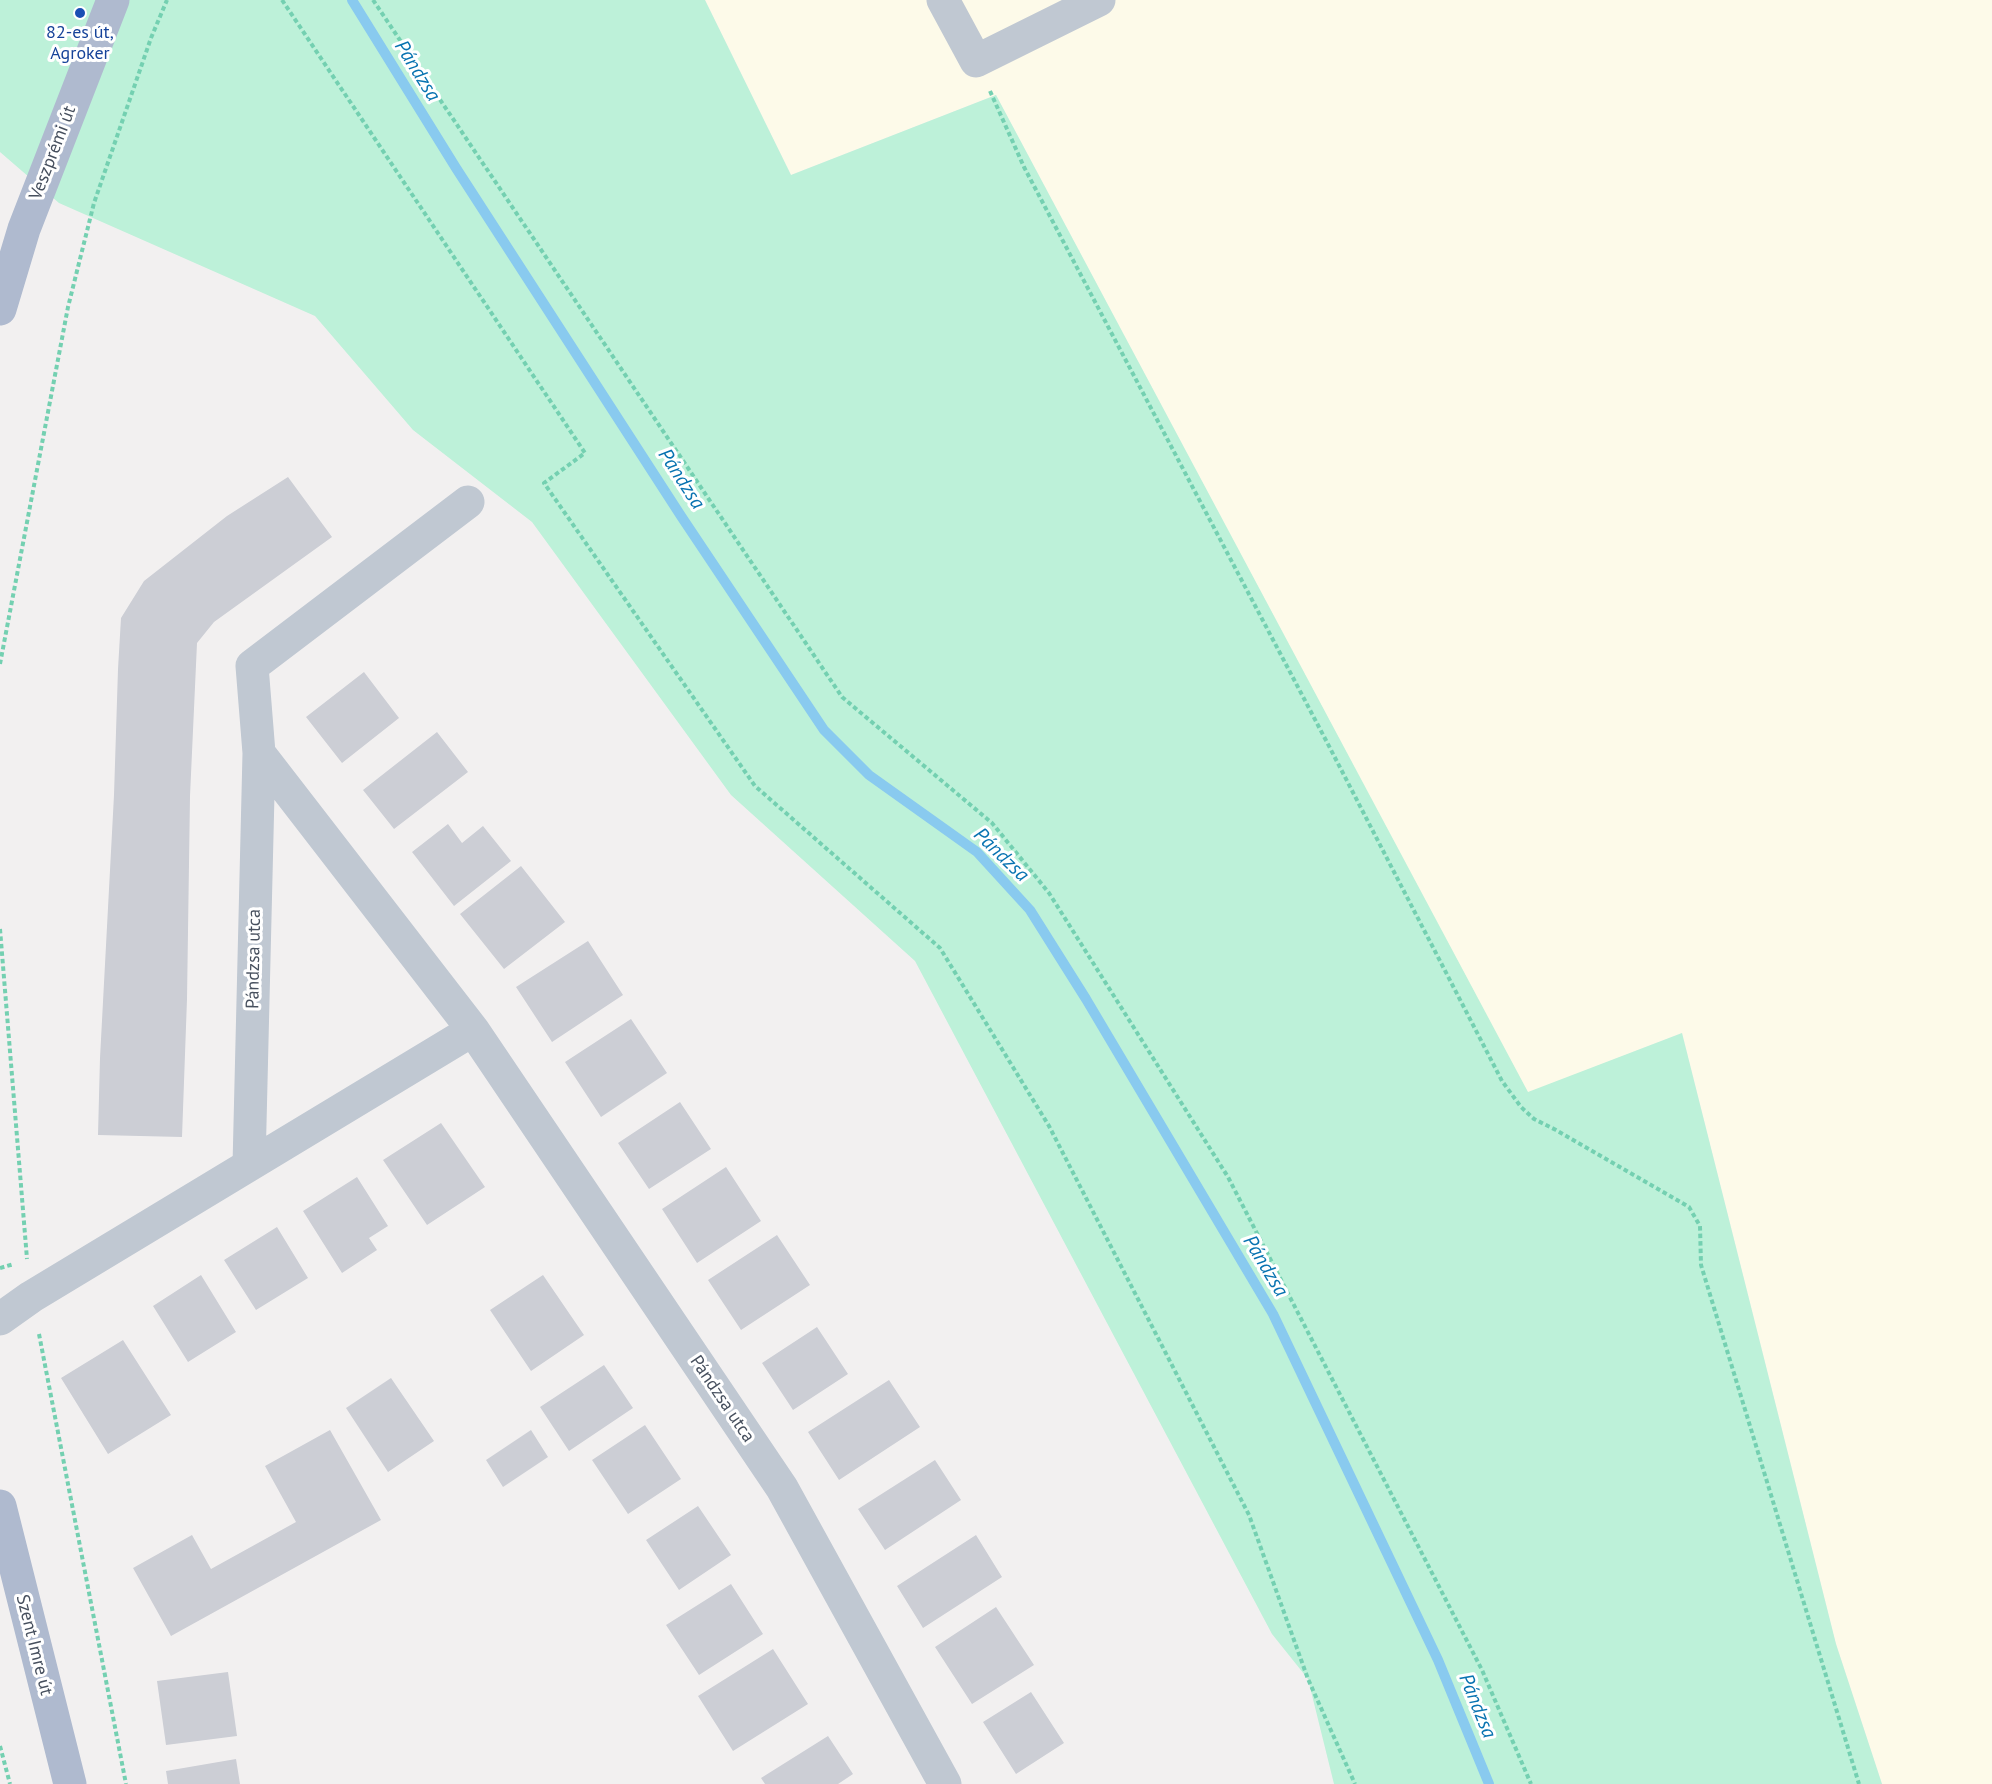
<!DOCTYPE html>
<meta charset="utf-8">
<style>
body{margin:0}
canvas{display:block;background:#f2f0f0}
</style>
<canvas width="1992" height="1784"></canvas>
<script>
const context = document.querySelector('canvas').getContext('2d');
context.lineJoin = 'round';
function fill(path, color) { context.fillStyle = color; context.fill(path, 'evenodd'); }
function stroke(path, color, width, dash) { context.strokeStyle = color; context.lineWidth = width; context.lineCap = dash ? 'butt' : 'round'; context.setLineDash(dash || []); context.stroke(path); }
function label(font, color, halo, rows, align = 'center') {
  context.font = font + ' "PT Sans",sans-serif'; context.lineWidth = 6; context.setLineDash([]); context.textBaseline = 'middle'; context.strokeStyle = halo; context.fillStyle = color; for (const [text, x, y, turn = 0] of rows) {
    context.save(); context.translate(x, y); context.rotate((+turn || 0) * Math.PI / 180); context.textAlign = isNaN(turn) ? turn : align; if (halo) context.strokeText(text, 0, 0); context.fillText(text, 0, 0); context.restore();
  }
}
fill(new Path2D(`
 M705 0H1992V1784H1882L1836 1644 1682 1033 1528 1093 996 95 791 175Z`), '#fdfae9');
fill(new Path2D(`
 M0 0H705L791 175 996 95 1528 1092 1682 1033 1836 1644 1882 1784H1334L1308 1679 1272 1634 915 961 731 795 532 522 413 430 315 316 59 203 0 152Z`), '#bdf1d9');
stroke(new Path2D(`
 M352 0 456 168 681 516 824 730 869 775 977 852 1030 910 1086 999 1273 1314 1438 1660 1489 1784`), '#89caef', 10);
fill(new Path2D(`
 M288 477 332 537 214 622 197 643 190 796 187 999 182 1137 98 1135 100 1058 114 795 118 669 121 618 144 581 227 516Z
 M364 672 399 718 342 763 306 717Z
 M437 732 468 772 394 829 363 790Z
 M448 824 462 843 483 826 511 861 454 906 412 852Z
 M521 866 565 922 504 969 460 914Z
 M588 941 623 995 552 1042 516 987Z
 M631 1019 667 1073 601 1117 565 1062Z
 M680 1102 711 1149 649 1189 618 1143Z
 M441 1123 485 1187 427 1225 383 1160Z
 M726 1167 761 1221 697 1263 662 1209Z
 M357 1177 388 1226 369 1238 377 1250 342 1273 303 1211Z
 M277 1227 308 1278 256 1310 224 1260Z
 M777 1235 810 1285 741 1330 708 1280Z
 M201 1275 236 1332 188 1362 153 1306Z
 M543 1275 584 1335 531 1371 490 1310Z
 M817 1327 848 1374 793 1410 762 1363Z
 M123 1340 171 1415 108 1454 61 1378Z
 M604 1365 633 1408 569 1451 540 1407Z
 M391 1378 434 1441 388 1472 346 1408Z
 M889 1380 920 1427 839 1480 808 1432Z
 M645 1425 681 1479 628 1514 592 1460Z
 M330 1430 381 1520 171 1636 133 1568 192 1535 211 1569 296 1522 265 1466Z
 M531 1430 548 1457 503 1487 486 1460Z
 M935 1460 961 1500 885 1550 858 1509Z
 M698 1506 731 1555 679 1590 646 1540Z
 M976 1535 1002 1577 923 1628 897 1586Z
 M731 1584 763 1634 699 1675 666 1625Z
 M996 1607 1034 1665 972 1704 935 1647Z
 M773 1649 808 1704 733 1751 698 1696Z
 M228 1672 237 1736 166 1745 157 1681Z
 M1031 1692 1064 1743 1016 1774 983 1722Z
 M828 1736 853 1774 838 1784H765L761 1778Z
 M236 1759 240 1784H168L166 1771Z`), '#ccced5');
stroke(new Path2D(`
 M282 0 585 453 544 483 755 786 940 948 1049 1126 1249 1515 1308 1679 1355 1784
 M373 0 842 697 992 823 1049 893 1228 1177 1482 1670 1531 1784
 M990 91 1024 167 1330 748 1502 1081 1521 1107 1534 1119 1556 1130 1689 1207 1700 1226 1701 1265 1859 1784
 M0 664 68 307 94 203 151 38 167 0
 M0 929 27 1259
 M0 1268 14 1264
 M39 1334 126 1784
 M0 1746 10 1784`), '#74d0b1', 4, [4.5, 3]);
stroke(new Path2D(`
 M943 0 976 61 1099 0
 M259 753 473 1030 782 1488 945 1784
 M249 1165 259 753 252 666 468 502
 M0 1319 31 1297 473 1030`), '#c0c8d2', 33);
stroke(new Path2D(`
 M0 309 24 229 113 0
 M0 1506 70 1784`), '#afbacf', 33);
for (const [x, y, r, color] of [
 [80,13,6,"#1a4fb4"]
]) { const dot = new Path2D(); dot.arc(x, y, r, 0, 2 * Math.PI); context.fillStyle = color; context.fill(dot); stroke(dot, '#fff', 2); }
label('18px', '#164399', '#fff', [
 ["82-es út,",80,33],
 ["Agroker",80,54]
]);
label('18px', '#47505e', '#fff', [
 ["Veszprémi út",53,153,-69],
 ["Pándzsa utca",254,959,-89],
 ["Pándzsa utca",722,1399,56],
 ["Szent Imre út",34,1645,76]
]);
label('italic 20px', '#0873b1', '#fff', [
 ["Pándzsa",417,71,58],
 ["Pándzsa",681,479,57],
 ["Pándzsa",1001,855,44],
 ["Pándzsa",1265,1266,59],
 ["Pándzsa",1477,1706,68]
]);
</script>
